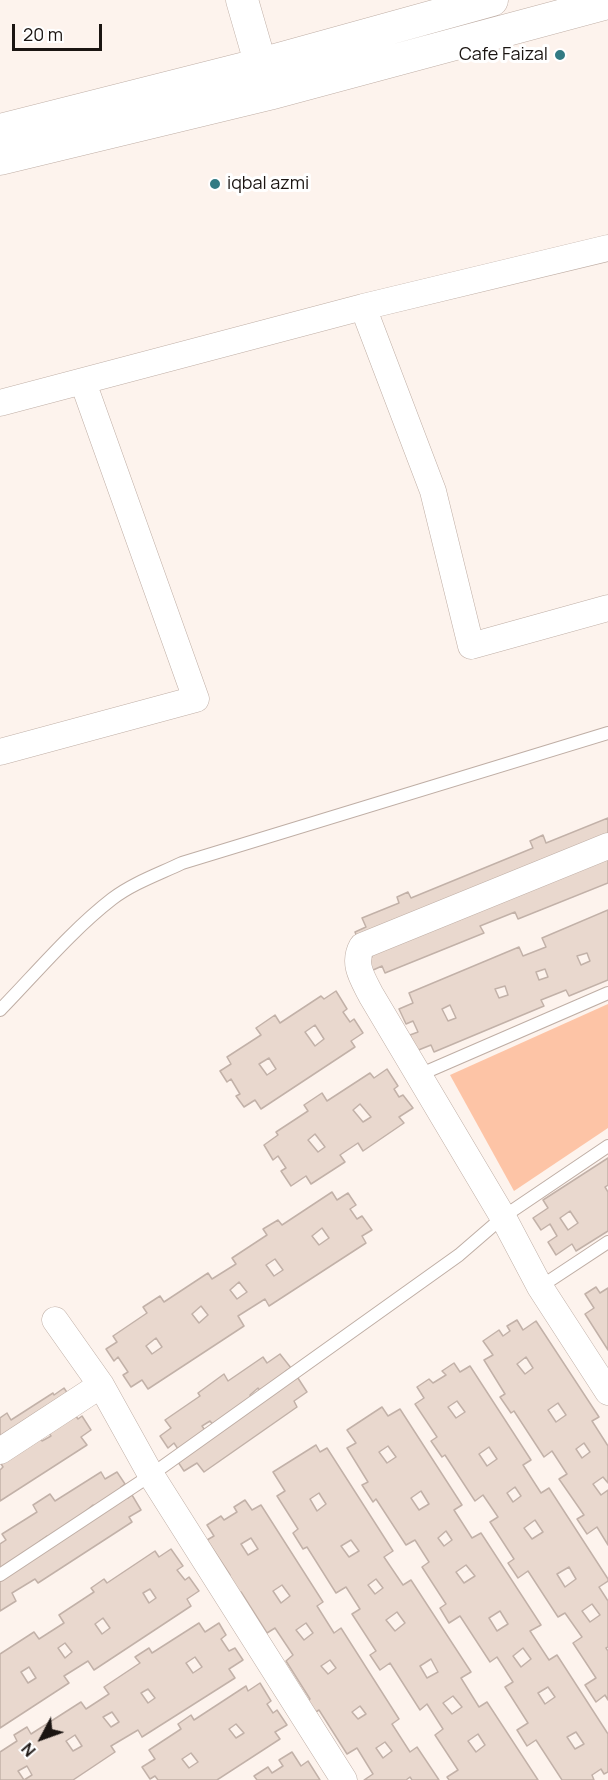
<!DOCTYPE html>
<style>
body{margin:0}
#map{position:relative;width:608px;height:1780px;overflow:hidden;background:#fdf3ed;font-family:Manrope,sans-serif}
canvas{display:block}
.north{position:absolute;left:12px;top:1708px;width:60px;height:60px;-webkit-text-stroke:4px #fff;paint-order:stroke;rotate:229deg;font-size:16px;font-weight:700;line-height:24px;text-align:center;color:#1b1512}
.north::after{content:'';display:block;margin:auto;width:21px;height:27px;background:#1b1512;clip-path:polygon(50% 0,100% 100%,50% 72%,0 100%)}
.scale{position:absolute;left:12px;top:24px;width:90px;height:27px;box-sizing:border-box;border:3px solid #1b1512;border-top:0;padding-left:8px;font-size:18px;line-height:21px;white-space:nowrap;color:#1b1512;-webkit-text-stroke:4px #fff;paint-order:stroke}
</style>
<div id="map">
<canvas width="608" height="1780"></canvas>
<div class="north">N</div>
<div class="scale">20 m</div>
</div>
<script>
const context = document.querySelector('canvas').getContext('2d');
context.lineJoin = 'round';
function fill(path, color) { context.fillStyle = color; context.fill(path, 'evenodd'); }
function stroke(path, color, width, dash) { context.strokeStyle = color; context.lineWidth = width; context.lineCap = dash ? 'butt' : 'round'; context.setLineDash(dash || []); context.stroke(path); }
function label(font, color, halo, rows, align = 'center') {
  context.font = font + ' Manrope,sans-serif'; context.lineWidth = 6; context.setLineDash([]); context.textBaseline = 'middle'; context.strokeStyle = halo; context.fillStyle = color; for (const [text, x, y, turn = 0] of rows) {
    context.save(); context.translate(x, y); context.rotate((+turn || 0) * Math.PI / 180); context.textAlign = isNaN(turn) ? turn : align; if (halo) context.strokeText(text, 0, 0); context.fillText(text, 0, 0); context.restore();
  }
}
fill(new Path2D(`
 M608 1004V1128L514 1191 450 1075Z`), '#fdc4a6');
const building = new Path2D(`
 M608 818V883L518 919 515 912 480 926 484 933 385 973 382 966 371 971 366 959 372 957 367 943 360 945 355 932 366 927 362 918 399 903 397 897 408 892 411 898 533 848 530 841 543 835 546 843Z
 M608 910V980L569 996 566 990 541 1000 544 1006 434 1052 431 1045 416 1051 410 1035 418 1032 413 1021 406 1024 399 1009 413 1003 409 993 519 947 523 956 546 947 542 938ZM587 953 590 961 581 965 577 956ZM545 969 548 977 539 980 536 972ZM505 986 508 995 499 998 495 989ZM450 1005 456 1018 448 1021 442 1009Z
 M336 991 347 1009 343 1012 350 1022 354 1019 363 1033 351 1041 355 1047 261 1109 255 1100 244 1107 236 1096 240 1094 231 1079 227 1082 220 1071 231 1064 227 1057 261 1035 256 1028 275 1015 280 1023 321 996 324 999ZM315 1025 324 1039 315 1046 305 1032ZM269 1058 276 1069 267 1075 259 1064Z
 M387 1069 398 1086 394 1089 399 1097 403 1095 413 1108 399 1117 404 1123 363 1151 358 1143 340 1155 345 1162 311 1184 306 1176 291 1186 281 1171 286 1168 278 1156 273 1160 264 1145 278 1135 276 1132 308 1111 304 1105 322 1093 327 1101 370 1073 374 1078ZM360 1104 371 1117 363 1122 353 1110ZM315 1134 325 1147 318 1152 308 1140Z
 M608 1158V1185L605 1187 608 1192V1231L576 1251 572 1244 556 1255 548 1242 557 1236 550 1224 541 1230 533 1218 548 1208 543 1200ZM570 1211 578 1223 568 1230 560 1218Z
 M332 1192 337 1200 348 1193 356 1205 350 1209 357 1219 362 1216 372 1230 362 1236 366 1243 269 1306 265 1299 238 1316 244 1326 148 1389 142 1380 131 1387 123 1375 128 1372 118 1357 114 1361 106 1349 117 1342 113 1336 147 1313 143 1307 160 1296 164 1302 208 1273 212 1279 236 1264 232 1258 267 1235 263 1229 278 1220 282 1225ZM322 1228 329 1238 319 1245 312 1236ZM275 1259 283 1270 274 1276 266 1265ZM239 1282 247 1292 237 1299 230 1290ZM201 1306 208 1315 199 1323 192 1314ZM156 1338 162 1347 152 1354 146 1346Z
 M596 1287 600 1293 608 1288V1350L585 1314 594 1308 585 1294Z
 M517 1320 523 1330 536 1321 599 1417 592 1421 608 1446V1483L603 1477 593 1484 601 1495 608 1490V1545L597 1527 587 1534 577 1519 584 1515 559 1479 567 1474 552 1451 544 1457 514 1411 511 1413 500 1397 505 1394 484 1360 493 1355 483 1341 499 1330 503 1336 510 1331 507 1326ZM526 1357 533 1368 525 1374 517 1364ZM558 1403 566 1415 556 1422 548 1410ZM584 1443 590 1452 582 1458 576 1449Z
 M280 1354 291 1368 286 1371 292 1378 296 1375 307 1392 294 1401 297 1407 204 1472 197 1463 184 1471 176 1459 182 1455 174 1443 168 1448 160 1436 171 1428 165 1420 200 1396 198 1393 224 1374 228 1381 263 1357 267 1363ZM258 1388 265 1397 256 1404 250 1395ZM210 1421 218 1431 209 1436 202 1426Z
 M454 1363 460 1372 470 1366 531 1460 523 1465 541 1493 549 1488 608 1579V1581L599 1587 608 1601V1647L606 1648 608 1651V1700L605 1695 596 1702 585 1685 596 1678 573 1643 582 1637 565 1613 558 1617 528 1571 518 1578 508 1563 514 1559 490 1522 498 1517 483 1495 475 1501 445 1455 442 1457 431 1441 437 1437 415 1404 424 1398 417 1387 429 1379 433 1383 446 1375 442 1371ZM457 1401 465 1412 456 1418 448 1407ZM489 1447 497 1459 487 1466 479 1454ZM515 1487 521 1496 513 1502 507 1493ZM535 1520 543 1532 532 1539 524 1528ZM569 1567 576 1579 565 1587 557 1574ZM592 1604 600 1615 590 1622 582 1611Z
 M64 1388 76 1406 71 1409 78 1419 82 1416 91 1430 81 1437 87 1445 0 1501V1470L3 1467 0 1462V1418L7 1413 11 1420 53 1393 54 1395ZM45 1427 51 1436 42 1441 37 1432Z
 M382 1407 388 1416 400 1409 462 1505 454 1510 472 1538 481 1533 541 1625 530 1631 549 1660 557 1655 608 1734V1772L604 1774 601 1769 592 1775 594 1780H562L536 1740 527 1746 517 1730 528 1723 505 1687 513 1682 497 1657 490 1662 460 1616 449 1623 440 1608 446 1604 422 1567 429 1562 415 1540 406 1545 376 1499 373 1502 362 1485 368 1482 347 1448 356 1443 347 1430ZM388 1446 396 1457 387 1463 379 1452ZM421 1491 429 1504 419 1510 411 1498ZM446 1531 452 1540 444 1546 438 1538ZM466 1565 475 1576 464 1583 456 1572ZM500 1611 508 1624 497 1631 489 1618ZM523 1648 531 1659 521 1667 513 1656ZM548 1687 555 1697 545 1704 538 1693ZM576 1732 584 1744 575 1749 567 1737Z
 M316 1445 320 1452 327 1448 393 1551 384 1557 403 1585 411 1580 471 1672 461 1678 479 1707 487 1702 538 1780H449L447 1777 458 1770 435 1735 443 1729 427 1704 420 1710 390 1663 380 1670 370 1655 376 1651 352 1614 360 1609 346 1587 336 1593 307 1547 303 1549 293 1533 298 1529 277 1496 285 1491 273 1472ZM319 1493 326 1504 317 1511 310 1499ZM351 1540 359 1551 349 1557 341 1546ZM376 1579 383 1588 375 1594 368 1585ZM397 1612 405 1623 395 1631 386 1620ZM431 1659 438 1672 427 1678 420 1666ZM453 1696 462 1707 452 1714 443 1703ZM478 1734 485 1745 476 1752 468 1741Z
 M101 1472 105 1479 117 1472 125 1484 121 1487 128 1498 132 1495 141 1510 129 1517 132 1522 38 1583 35 1579 12 1593 16 1601 0 1611V1544L6 1540 2 1534 37 1512 33 1505 50 1494 55 1501ZM93 1505 100 1515 93 1520 86 1511ZM47 1536 53 1545 46 1550 40 1541Z
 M245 1500 252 1510 261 1505 323 1602 317 1606 334 1633 341 1628 399 1719 392 1724 410 1752 417 1747 439 1780H412L410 1777 406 1780H364L373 1774 357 1748 347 1754 319 1710 306 1718 299 1706 310 1699 286 1661 293 1655 275 1628 267 1633 241 1592 232 1599 220 1581 230 1575 207 1540 214 1536 207 1525 221 1516 224 1520 237 1512 234 1507ZM251 1538 258 1549 248 1555 241 1544ZM282 1585 290 1596 281 1603 273 1591ZM306 1623 313 1633 304 1640 296 1630ZM330 1660 336 1668 328 1674 321 1666ZM360 1706 366 1714 358 1719 352 1712ZM385 1742 392 1751 383 1758 376 1748Z
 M171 1549 183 1566 177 1570 185 1580 189 1577 199 1591 187 1599 191 1606 94 1670 88 1661 64 1676 69 1683 0 1728V1654L34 1632 39 1639 64 1623 59 1615 94 1592 91 1588 104 1579 107 1583 155 1551 159 1557ZM150 1589 156 1598 149 1603 143 1593ZM103 1618 110 1628 102 1634 95 1624ZM65 1643 72 1652 65 1658 58 1648ZM29 1667 36 1678 28 1683 21 1672Z
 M199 1623 205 1632 219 1623 226 1635 221 1639 229 1651 235 1648 243 1660 229 1669 235 1678 142 1737 138 1730 111 1746 115 1752 73 1780H0V1752L17 1741 14 1735 27 1727 31 1734 81 1702 86 1709 109 1694 104 1687 140 1663 135 1657 149 1648 152 1653ZM195 1657 202 1667 193 1673 186 1663ZM148 1689 155 1698 148 1703 141 1693ZM112 1712 119 1722 111 1727 103 1717ZM75 1735 82 1746 73 1751 66 1741ZM27 1766 32 1775 24 1780 18 1771Z
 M260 1683 271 1701 267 1704 273 1713 277 1710 287 1725 275 1732 280 1739 217 1780H158L155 1776 150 1779 142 1767 155 1759 149 1750 181 1729 178 1724 191 1715 194 1720 246 1686 248 1691ZM236 1724 244 1733 236 1738 229 1729ZM191 1753 198 1762 189 1768 182 1759Z
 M292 1752 301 1766 308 1761 320 1780H257L254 1776 268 1767 272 1773 283 1766 279 1760Z`);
fill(building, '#e9d8ce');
stroke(building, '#c2b1a8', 1.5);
const service = new Path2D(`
 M0 1010C36 973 72 930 112 899 133 883 159 874 182 863L608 733
 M419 1075 608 993
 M540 1287 608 1242
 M0 1575 151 1475 459 1255 503 1217 608 1146`);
const minor = new Path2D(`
 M363 307 433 491 471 646 608 608
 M0 403 363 307 608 248
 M0 752 196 699 83 382
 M608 846 362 946C352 964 363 979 371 995L503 1217 540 1287 608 1392
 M55 1320 101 1385 151 1475 344 1780
 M0 1451 101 1385`);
const tertiary = new Path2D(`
 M242 0 266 83
 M0 130 261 64 492 0
 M0 159 269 94 608 3`);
stroke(service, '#bfaea5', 14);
stroke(minor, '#bfaea5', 27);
stroke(tertiary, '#bfaea5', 33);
stroke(service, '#fff', 12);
stroke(minor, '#fff', 26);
stroke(tertiary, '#fff', 32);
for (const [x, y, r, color] of [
 [560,55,6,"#327a83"],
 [215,184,6,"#327a83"]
]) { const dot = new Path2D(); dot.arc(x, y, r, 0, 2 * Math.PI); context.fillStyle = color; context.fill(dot); stroke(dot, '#fff', 2); }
label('18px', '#1b1512', '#fff', [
 ["Cafe Faizal",548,55],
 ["iqbal azmi",227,184,"left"]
], 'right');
</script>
